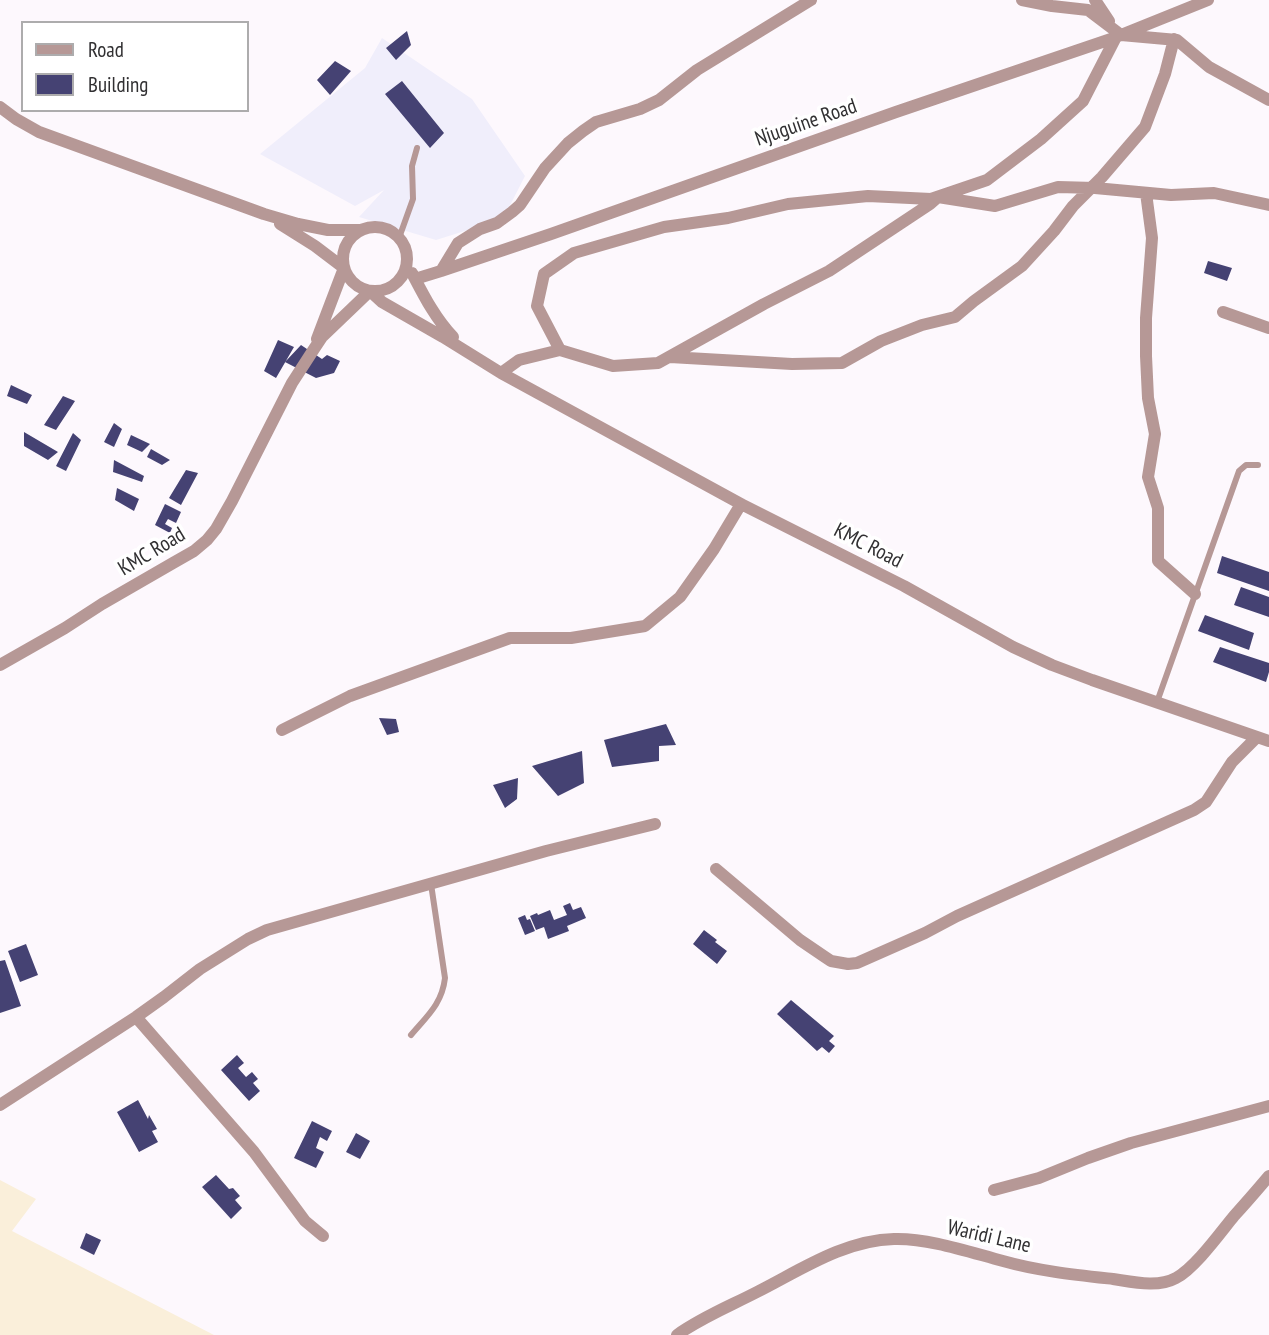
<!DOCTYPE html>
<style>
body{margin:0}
#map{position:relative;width:1269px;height:1335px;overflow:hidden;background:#fdf8fd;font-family:"PT Sans Narrow",sans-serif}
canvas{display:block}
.legend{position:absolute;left:21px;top:21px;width:228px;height:91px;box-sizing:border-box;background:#fff;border:2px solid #adacad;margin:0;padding:9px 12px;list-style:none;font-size:21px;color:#313032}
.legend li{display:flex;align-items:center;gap:14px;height:35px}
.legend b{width:35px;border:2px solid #adacad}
</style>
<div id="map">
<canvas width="1269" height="1335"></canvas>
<ul class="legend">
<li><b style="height:9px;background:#b69896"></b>Road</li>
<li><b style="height:19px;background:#454273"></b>Building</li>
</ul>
</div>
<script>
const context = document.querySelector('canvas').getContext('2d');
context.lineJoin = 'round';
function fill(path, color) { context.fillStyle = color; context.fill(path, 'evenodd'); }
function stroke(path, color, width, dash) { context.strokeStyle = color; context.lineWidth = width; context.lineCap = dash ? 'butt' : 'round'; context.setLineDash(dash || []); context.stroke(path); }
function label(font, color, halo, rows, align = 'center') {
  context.font = font + ' "PT Sans Narrow",sans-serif'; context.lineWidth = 7; context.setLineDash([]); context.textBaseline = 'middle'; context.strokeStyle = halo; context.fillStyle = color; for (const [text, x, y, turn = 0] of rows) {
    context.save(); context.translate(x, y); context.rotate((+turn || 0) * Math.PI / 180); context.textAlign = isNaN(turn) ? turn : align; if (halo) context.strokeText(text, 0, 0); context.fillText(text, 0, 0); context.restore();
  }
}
fill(new Path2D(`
 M382 38 472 99 525 176 503 219 436 240 359 217 384 190 355 206 260 154 365 68Z`), '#f0eefb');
fill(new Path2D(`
 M0 1180 36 1199 12 1231 214 1335H0Z`), '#faefda');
fill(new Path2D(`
 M407 31 411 45 396 60 386 48Z
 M335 61 351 71 330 95 317 80Z
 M402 81 444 133 430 148 385 94Z
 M1208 261 1232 268 1227 281 1204 273Z
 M278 340 294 347 276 378 264 371Z
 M301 345 322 359 327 355 340 361 334 373 316 378 285 362Z
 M11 385 32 395 27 404 7 396Z
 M63 396 75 401 56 430 44 425Z
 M114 423 122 429 114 447 104 442Z
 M24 432 58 452 48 460 24 446Z
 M73 433 81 440 66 471 56 466Z
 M131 435 150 444 142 452 127 445Z
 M151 449 170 460 162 465 147 457Z
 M114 460 144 476 142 482 113 472Z
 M186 470 198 473 181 505 169 498Z
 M117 488 139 499 134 511 115 500Z
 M165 504 181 512 176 523 168 519 165 524 172 528 170 533 155 525Z
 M1222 556 1269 572V591L1217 573Z
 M1241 587 1269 597V617L1234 605Z
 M1205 615 1254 633 1249 650 1198 631Z
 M1220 647 1269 663V672L1266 682 1213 662Z
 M379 718 396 719 399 732 387 735Z
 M666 724 676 745 659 746V761L612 767 604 740Z
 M582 751 584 783 558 796 532 766Z
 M518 778 517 799 505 808 493 785Z
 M570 903 573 910 581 907 586 918 567 926 569 931 548 939 544 927 536 930 530 916 537 913 538 915 550 910 554 920 567 915 563 906Z
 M525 915 527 920 530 919 535 931 525 935 518 918Z
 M704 930 717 940 715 942 727 951 717 964 693 944Z
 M26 944 38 975 20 982 8 951Z
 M5 960 21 1006 0 1013V961Z
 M791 1000 834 1036 829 1041 835 1046 829 1053 822 1047 817 1051 777 1014Z
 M237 1055 244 1063 238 1068 246 1077 252 1072 258 1079 253 1083 260 1091 249 1101 221 1070Z
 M138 1100 148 1119 149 1115 157 1129 152 1131 158 1142 139 1152 117 1112Z
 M312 1121 332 1131 327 1141 320 1137 316 1148 324 1152 316 1168 294 1158Z
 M356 1133 370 1141 360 1159 346 1152Z
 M216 1175 229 1189 233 1188 240 1196 235 1200 242 1208 231 1219 202 1187Z
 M86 1233 101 1240 94 1255 80 1248Z`), '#454273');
stroke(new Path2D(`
 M399 238 413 199 412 166 417 148
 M1157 702 1239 471 1246 465H1258
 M411 1035C427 1016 442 1004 445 978L431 884`), '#b69896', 6);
stroke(new Path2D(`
 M1022 0 1052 6 1088 10 1121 35 1177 40 1209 67 1269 100
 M1095 0 1109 21
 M0 107 16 119 39 132 264 214 298 224 328 230H360
 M1146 193 1152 238 1146 318V356L1148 398 1155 434 1148 477 1158 508V561L1195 594
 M280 224 315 246 344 268 317 339
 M343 259a32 32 0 1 1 64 0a32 32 0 1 1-64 0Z
 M441 271 458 243 480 229 497 223 512 212 520 205 545 168 568 143 583 131 596 122 640 109 659 100 697 70 811 0
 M412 273C424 296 435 318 453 337
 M415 279 441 271 551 234 896 112 1111 39 1208 0
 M1223 312 1269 328
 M560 350 613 366 658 363 764 304 829 271 930 204 938 197 995 206 1058 187 1095 188 1171 195 1214 193 1269 205
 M670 357 792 364 842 363 881 341 922 325 955 317 974 301 1022 266 1054 231 1073 206 1102 177 1145 127 1165 74 1174 39
 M501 373 519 360 560 350 537 306 544 274 574 253 664 227 728 218 788 204 868 196 931 199 987 180 1041 139 1083 101 1116 37
 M0 665 65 628 102 604 173 563 194 551 207 540 216 529 232 501 292 383 314 349 322 337 370 291 382 302 443 337 501 373 741 504 904 586 1013 647 1052 665 1092 680 1269 741
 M282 730 350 696 510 638H571L645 626 680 597 714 549 741 504
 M716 869 800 940 825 957 831 961 848 964 857 963 925 933 957 916 1194 810 1206 802 1232 762 1257 737
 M136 1017 254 1152 305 1221 323 1236
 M0 1105 136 1017 164 997 200 969 248 939 267 930 546 851 655 824
 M994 1190 1039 1178 1088 1158 1131 1143 1269 1106
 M677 1335C702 1317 730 1306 757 1292 799 1271 844 1240 894 1239 929 1238 969 1252 1003 1261 1038 1271 1077 1275 1113 1279 1133 1282 1158 1288 1176 1278 1195 1268 1220 1233 1234 1216 1246 1203 1258 1189 1269 1176`), '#b69896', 12);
label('21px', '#313032', '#fff', [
 ["Njuguine Road",806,123,-19],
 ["KMC Road",868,546,27],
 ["KMC Road",152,552,-31],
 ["Waridi Lane",989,1237,13]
]);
</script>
